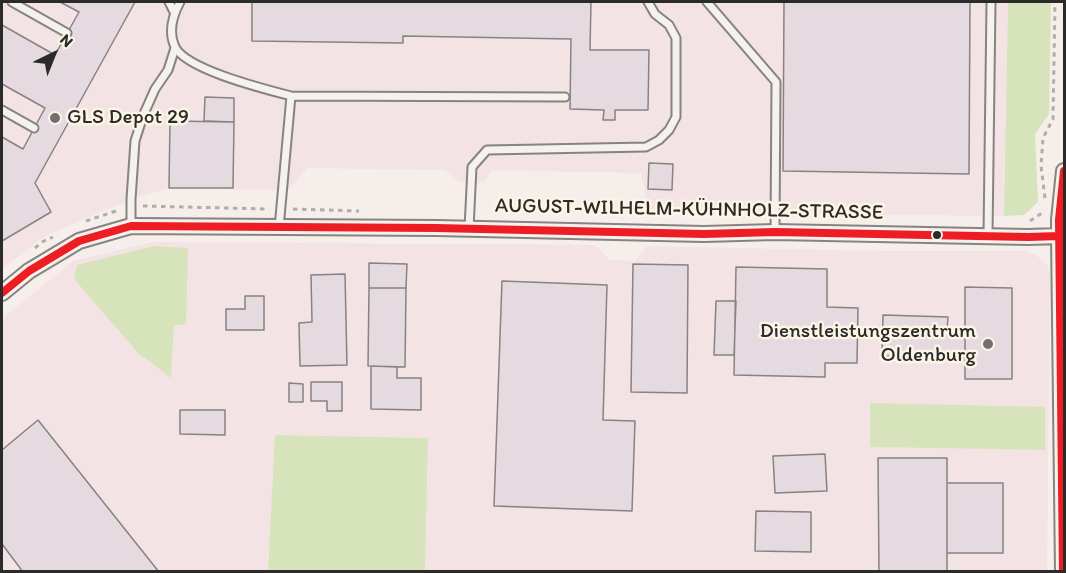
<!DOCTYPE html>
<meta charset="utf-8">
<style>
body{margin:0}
#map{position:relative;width:1066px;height:573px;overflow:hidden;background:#f6eeea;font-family:Itim,sans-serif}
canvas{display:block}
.frame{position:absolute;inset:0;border:3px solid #2b2b2b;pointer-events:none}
.north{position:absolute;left:24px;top:24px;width:60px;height:60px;-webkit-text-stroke:4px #fcf5e5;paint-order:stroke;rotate:43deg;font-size:16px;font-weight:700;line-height:24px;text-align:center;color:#2b2b2b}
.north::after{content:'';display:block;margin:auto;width:21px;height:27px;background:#2b2b2b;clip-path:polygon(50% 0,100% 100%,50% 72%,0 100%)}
</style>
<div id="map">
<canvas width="1066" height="573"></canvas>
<div class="frame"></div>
<div class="north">N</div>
</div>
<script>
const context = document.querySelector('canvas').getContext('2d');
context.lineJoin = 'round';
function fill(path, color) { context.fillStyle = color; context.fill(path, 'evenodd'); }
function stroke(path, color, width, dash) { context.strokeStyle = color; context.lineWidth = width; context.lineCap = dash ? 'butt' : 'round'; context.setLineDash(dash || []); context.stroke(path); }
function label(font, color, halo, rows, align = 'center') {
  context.font = font + ' Itim,sans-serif'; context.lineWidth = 5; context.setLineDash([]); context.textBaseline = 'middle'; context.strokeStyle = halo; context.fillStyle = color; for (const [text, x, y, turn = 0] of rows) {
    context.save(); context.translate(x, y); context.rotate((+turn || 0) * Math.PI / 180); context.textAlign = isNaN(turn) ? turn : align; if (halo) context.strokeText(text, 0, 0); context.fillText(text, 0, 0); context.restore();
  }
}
fill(new Path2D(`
 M2 2H1008L1004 216 649 212 641 173 492 170 484 183 459 182 445 170 307 168 288 190 169 188 131 199 119 205 86 218 52 233 37 242 2 269Z
 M153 242 595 245 610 260 635 261 647 246 878 251H1028L1037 256 1047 265 1050 275 1047 571H425L428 438 276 435 268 571 2 572V319L73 261ZM77 265 185 324 174 326 171 377 138 353 74 279ZM870 403 1045 450 870 447Z`), '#f3e3e5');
fill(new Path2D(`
 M1008 2H1051L1049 114 1035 134 1038 202 1024 215 1004 216Z
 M154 246 188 248 186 324 174 326 171 378 138 353 74 279 77 265Z
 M870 403 1045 407V450L870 447Z
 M275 435 428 438 425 571H268Z`), '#d7e3ba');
const building = new Path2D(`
 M60 2H135L35 183 51 212 2 241V137L23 149 45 108 2 84V25L55 55 79 12Z
 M252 2H591L590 50H649L648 110H615V120H603L604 110 570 109 571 39 403 36V43L252 41Z
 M784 2H970L969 174 783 171Z
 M205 97 234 98V122L204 121Z
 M170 121 234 122 233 188H169Z
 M649 163 673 164 672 190 648 189Z
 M369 263 407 264 406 288H369Z
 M633 264 688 265 687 393 631 392Z
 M736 267 827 269V307L858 308 857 363H825V377L734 375Z
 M345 274 347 365 300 366 299 323 312 322 311 275Z
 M502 281 607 285 603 420 635 421 632 511 494 506Z
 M965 287 1012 288V379H965Z
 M369 288H406L405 367 368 366Z
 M245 296H264V330H226V309H245Z
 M716 301H736L734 355H714Z
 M883 315 948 317 947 331H965V358L882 356Z
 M371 366 397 367V378H421V410L371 409Z
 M311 382H342V411H327V401H311Z
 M289 383 303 384V402H289Z
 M180 410H225V435L180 434Z
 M38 420 159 572H23L2 544V450Z
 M825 454 827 491 775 493 773 456Z
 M878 458H947V572H879Z
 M947 483H1003V553H947Z
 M756 511 811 512V552L755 551Z`);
fill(building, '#e5dadf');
stroke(building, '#868381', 1.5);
const lane = new Path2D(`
 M12 2 67 33
 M169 2 174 12
 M180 2C173 15 168 32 175 47 187 70 265 89 291 96L565 97
 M707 2 776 82 775 232
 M2 110 34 128
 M131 226V199L135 141 143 116 155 89 168 70 175 48
 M279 228 291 96
 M469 229 472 167 487 150 646 147 659 140 669 130 676 117V38L669 25 655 14 648 2
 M988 236 991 2`);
const street = new Path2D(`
 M2 293 29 271 79 241 131 226 436 228 704 234 775 232 1028 237 1059 236
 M1063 572 1059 236V220L1064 171`);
stroke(lane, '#868381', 11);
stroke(street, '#868381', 18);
stroke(new Path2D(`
 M1045 198 1041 166 1043 138 1053 119 1055 2
 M143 206 269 209
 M293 209 359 211
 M86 221 119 210
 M1030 221 1045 211
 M35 248 42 242 53 237`), '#b0adaa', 3, [4.5, 4.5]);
stroke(lane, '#f5f1ec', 7);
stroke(street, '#f5f1ec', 14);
stroke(new Path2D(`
 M2 293 29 271 79 241 131 226 436 228 704 234 775 232 1028 237 1059 236
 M1063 572 1059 220 1064 171`), '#ee1d23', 8);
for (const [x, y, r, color] of [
 [55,118,6,"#726f6e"],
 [937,235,5,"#2b2b2b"],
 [988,344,6,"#726f6e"]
]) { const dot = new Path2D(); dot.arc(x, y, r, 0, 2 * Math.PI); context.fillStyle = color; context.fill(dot); stroke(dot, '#fcf5e5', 2); }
label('21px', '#2b2b2b', '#fcf5e5', [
 ["GLS Depot 29",67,118],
 ["Dienstleistungszentrum",976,332,"right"],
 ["Oldenburg",976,356,"right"]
], 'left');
label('21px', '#2b2b2b', '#fcf5e5', [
 ["AUGUST-WILHELM-KÜHNHOLZ-STRASSE",689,210,1]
]);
</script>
